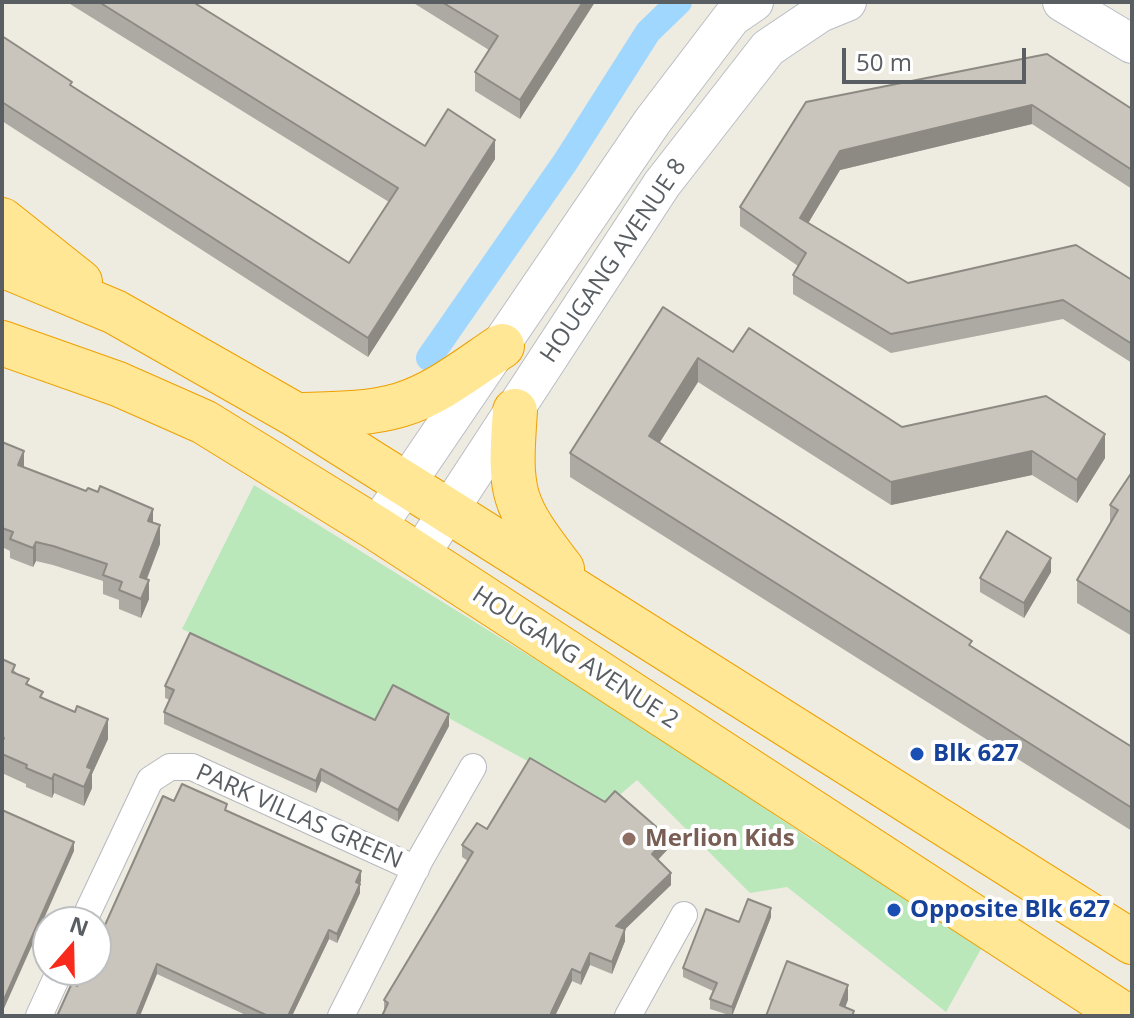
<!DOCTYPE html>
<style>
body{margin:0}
#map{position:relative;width:1134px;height:1018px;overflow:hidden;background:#eeebe0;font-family:"Open Sans",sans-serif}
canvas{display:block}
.frame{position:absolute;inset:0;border:4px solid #595e63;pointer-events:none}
.north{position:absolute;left:32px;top:906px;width:80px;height:80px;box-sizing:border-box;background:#fff;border:2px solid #bdbfc1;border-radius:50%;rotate:20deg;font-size:22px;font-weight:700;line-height:32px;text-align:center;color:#595e63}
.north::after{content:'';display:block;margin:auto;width:28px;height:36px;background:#f9291b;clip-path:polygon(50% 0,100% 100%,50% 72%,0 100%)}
.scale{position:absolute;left:842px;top:48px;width:184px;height:36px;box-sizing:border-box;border:4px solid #595e63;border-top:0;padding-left:10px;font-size:24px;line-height:28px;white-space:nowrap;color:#595e63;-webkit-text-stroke:6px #fff;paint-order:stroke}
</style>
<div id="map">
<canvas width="1134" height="1018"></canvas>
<div class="frame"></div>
<div class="north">N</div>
<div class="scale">50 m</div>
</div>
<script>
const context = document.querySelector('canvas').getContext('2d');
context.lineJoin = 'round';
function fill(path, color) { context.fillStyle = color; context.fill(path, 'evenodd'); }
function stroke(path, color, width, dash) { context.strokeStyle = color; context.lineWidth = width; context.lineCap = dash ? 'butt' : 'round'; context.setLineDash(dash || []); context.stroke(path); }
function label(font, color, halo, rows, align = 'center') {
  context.font = font + ' "Open Sans",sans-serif'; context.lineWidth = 8; context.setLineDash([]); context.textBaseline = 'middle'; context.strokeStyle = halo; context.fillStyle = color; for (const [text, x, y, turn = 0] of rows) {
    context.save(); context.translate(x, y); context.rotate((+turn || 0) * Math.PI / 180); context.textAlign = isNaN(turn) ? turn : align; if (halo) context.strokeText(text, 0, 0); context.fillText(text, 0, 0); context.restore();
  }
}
fill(new Path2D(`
 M254 485 657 735 813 841 986 940 946 1012 787 887 750 893 637 780 608 805 392 687 375 719 182 629Z`), '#bbe8ba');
stroke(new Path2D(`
 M429 358 566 161 648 32 679 2`), '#9fd7ff', 26);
const minor = new Path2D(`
 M83 922 150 780 170 767H192L416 869
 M39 1016 60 970
 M341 1016 421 858 473 767
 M628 1016 684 915`);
const secondary = new Path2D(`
 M1062 2 1132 44
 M376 528 652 122 732 17 754 2
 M419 556 662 184 768 48 820 13 847 2`);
const trunk = new Path2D(`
 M2 220 80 282
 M2 265 115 312 296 415 1132 942
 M2 343 118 384 204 422 376 528 1126 1016
 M515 411C509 494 511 503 562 569
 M296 415C331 414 366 415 400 405 437 394 470 367 502 346`);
stroke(minor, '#b6b9bf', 28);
stroke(secondary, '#b9bdc4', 40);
stroke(trunk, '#eea000', 46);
stroke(minor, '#fff', 26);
stroke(secondary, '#fff', 38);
stroke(trunk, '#ffe795', 44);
fill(new Path2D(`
 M70 2H193L425 146 495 159 368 357 2 121V36L72 86 349 263 389 202 70 4Z
 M412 2H595L520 119 475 91V72L489 50Z
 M1047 54 1132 109V189L1032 124 840 170 808 223 908 283 1132 280V363L1063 319 891 353 793 294V275L798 266 740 226V207Z
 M663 307 733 352 902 427 1105 458 1077 503 1032 475 891 505 698 382 660 442 972 647 1132 747V831L570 477V453Z
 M2 442 24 468 153 523 160 544 147 579 149 599 141 618 119 609V600L103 594V581L53 565 36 561 33 567 10 558V551L2 547Z
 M1132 472V636L1077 603V580L1110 523V505Z
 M1051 572 1024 618 980 592V578Z
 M2 659 43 698 108 739 92 774V788L84 806 54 793 52 798 26 787V784L2 773Z
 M165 686 375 720 449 726 398 822 321 781 316 793 164 724V712L170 700 165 698Z
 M174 801 227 811 361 881 359 884 360 893 337 943 329 939 292 1016H248L157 974 77 986Z
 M487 829 668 849 658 860 671 885 625 929V941L612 974 590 965 581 985 572 981 555 1016H382L384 1011V1000L468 861 462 857V845Z
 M771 917 732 1016 710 1009V999L713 991 683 977V968L739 922Z`), '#ada9a3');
fill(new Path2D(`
 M583 2H595L520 119V100Z
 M1032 105V124L840 170 800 237V218L840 151Z
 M495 140V159L368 357V338Z
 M698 358V382L649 459V436Z
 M1105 434V458L1077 503V480Z
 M24 451V470L18 465Z
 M1032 451V475L891 505V482Z
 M153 509V528L148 521Z
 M160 525V544L140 596V577Z
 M36 542V561L33 567V548Z
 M1051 558V572L1024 618V603Z
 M149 580V599L141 618V599Z
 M449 714V726L398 822V810Z
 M108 719V739L92 774V788L84 806V787L87 767Z
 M321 769V781L316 793V781Z
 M54 774V793L52 798V779Z
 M668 837V849L652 866V854Z
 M74 842V851L2 1013V1004Z
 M361 871V881L356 892V882Z
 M671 873V885L616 938V926Z
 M360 884V893L337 943V934Z
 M771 908V917L732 1016V1007Z
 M625 929V941L612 974V962Z
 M329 930V939L292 1016H288Z
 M590 953V965L581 985V973Z
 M157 964V974L140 1016H136Z
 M572 969V981L555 1016H551V1013Z
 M848 985V1000L842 1016 840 1005Z`), '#8d8a84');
const building = new Path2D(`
 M99 2H193L425 146 448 109 495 140 368 338 2 102V36L72 82 70 85 349 263 398 188Z
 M442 2H583L520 100 475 72 498 36Z
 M1047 54 1132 109V170L1032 105 840 151 800 218 908 283 1076 245 1132 280V344L1063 300 891 334 793 275 806 253 740 207 806 102Z
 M663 307 733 352 749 328 902 427 1046 396 1105 434 1077 480 1032 451 891 482 698 358 649 436 972 641 969 645 1132 747V808L570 453Z
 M2 442 24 451 18 465 86 491 88 488 98 492 100 486 153 509 148 521 160 525 140 577 149 580 141 599 119 590 122 582 103 575 107 564 53 546 36 542 33 548 10 539 13 532 2 528Z
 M1132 472V613L1077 580 1118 510 1110 505Z
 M1007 531 1051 558 1024 603 980 578Z
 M190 633 375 720 393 685 449 714 398 810 321 769 316 781 164 712 174 690 165 686Z
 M2 659 15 665 12 672 29 679 26 684 43 692 40 697 75 712 77 706 108 719 87 767 92 769 84 787 54 774 52 779 26 768 27 765 2 754V743L4 738H2Z
 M530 758 605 802 615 791 668 837 652 854 671 873 616 926 625 929 612 962 590 953 581 973 572 969 551 1013 555 1015 554 1016H382L388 1003 384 1000 473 852 462 845 477 823 487 829Z
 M182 784 227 804 225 810 361 871 356 882 360 884 337 934 329 930 288 1016H268L157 964 136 1016H57L72 983 77 986 84 970H96V945L163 796 174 801Z
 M2 810 74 842 2 1004Z
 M748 899 771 908 732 1007 710 999 717 983 683 968 706 909 739 922Z
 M787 961 848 985 840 1005 854 1011 852 1016H766Z`);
fill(building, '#c9c5bd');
stroke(building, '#8d8a84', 2);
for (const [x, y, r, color] of [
 [917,754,8,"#1a4fb4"],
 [629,839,8,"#8d6e63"],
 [894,910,8,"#1a4fb4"]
]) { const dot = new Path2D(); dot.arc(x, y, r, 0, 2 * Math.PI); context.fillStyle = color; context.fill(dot); stroke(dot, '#fff', 3); }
label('24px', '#595e63', '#fff', [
 ["HOUGANG AVENUE 8",614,261,-56],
 ["HOUGANG AVENUE 2",575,658,33],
 ["PARK VILLAS GREEN",299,817,24]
]);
label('bold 24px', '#164399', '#fff', [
 ["Blk 627",933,754],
 ["Opposite Blk 627",910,910]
], 'left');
label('bold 24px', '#785e54', '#fff', [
 ["Merlion Kids",645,839]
], 'left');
</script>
